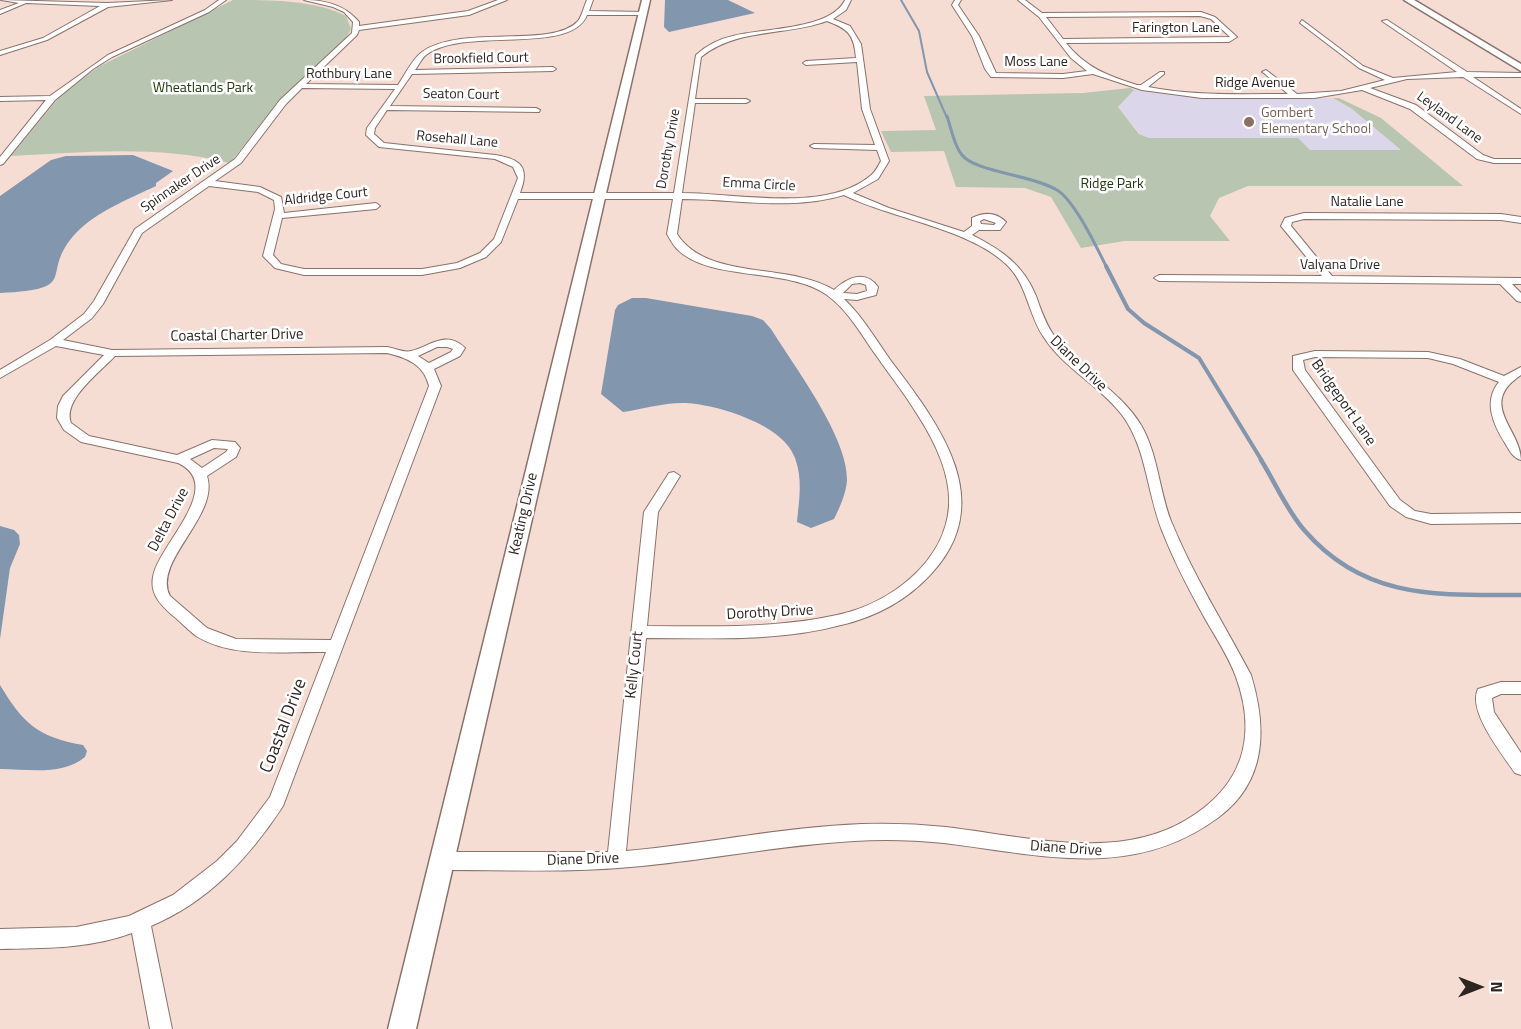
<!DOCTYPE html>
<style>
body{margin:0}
#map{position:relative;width:1521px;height:1029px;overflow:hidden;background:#f6ddd4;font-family:"Titillium Web",sans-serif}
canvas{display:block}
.north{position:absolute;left:1449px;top:957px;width:60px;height:60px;-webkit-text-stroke:4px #fff;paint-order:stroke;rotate:90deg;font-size:16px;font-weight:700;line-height:24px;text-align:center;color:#2e2521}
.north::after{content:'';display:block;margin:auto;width:21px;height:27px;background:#2e2521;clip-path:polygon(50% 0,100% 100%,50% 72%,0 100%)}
</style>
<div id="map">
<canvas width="1521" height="1029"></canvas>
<div class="north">N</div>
</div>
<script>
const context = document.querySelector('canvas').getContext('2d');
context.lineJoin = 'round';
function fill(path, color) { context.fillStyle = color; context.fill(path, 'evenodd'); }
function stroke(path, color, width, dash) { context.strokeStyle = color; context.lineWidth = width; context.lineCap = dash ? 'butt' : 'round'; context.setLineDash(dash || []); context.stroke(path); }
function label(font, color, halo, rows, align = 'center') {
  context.font = font + ' "Titillium Web",sans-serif'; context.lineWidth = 5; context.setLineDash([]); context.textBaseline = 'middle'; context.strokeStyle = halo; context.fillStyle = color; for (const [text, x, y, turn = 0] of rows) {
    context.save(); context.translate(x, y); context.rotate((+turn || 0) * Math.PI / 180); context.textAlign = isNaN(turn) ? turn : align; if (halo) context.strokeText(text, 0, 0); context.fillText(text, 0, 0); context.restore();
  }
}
fill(new Path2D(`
 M1134 89 1195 98H1333L1352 109 1402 150H1310L1218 139 1149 138 1140 134 1118 107Z`), '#dcd6eb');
fill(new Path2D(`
 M233 0C268 0 316 0 346 16L351 29 345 40 277 103 230 163C157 145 85 152 11 156L61 95 98 67Z
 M1130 88 1134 90 1118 107 1139 134 1149 138H1298L1310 150H1401L1352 109 1333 98H1339L1381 118 1463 186H1248L1219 198 1210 216 1230 241H1125L1081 248 1051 197 1025 188 956 187 944 151 891 152 881 131 936 130 924 96 1083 93Z`), '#b8c5b0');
fill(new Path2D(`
 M665 0H728L755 13 669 32 664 27Z
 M133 155 173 171 156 183V186C129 199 97 211 76 233 37 275 84 289 0 293V196L51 160 66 156Z
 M632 298H646L752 316 763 320 771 329C794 366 848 437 847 480 846 494 840 507 834 519L811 528 797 522C799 501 803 479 795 458 784 425 719 405 686 403 666 402 642 409 623 412L601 394 615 310 618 305Z
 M0 526 14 530 19 535 20 544 10 568 0 639Z
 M0 685C23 723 37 737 83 745L87 751 85 757C62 776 28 769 0 769Z`), '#8296ae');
stroke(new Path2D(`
 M901 0 919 31 927 72 947 118`), '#8296ae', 2);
stroke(new Path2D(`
 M947 116C951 128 954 146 962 155 975 172 1033 175 1057 190 1075 201 1097 248 1107 268`), '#8296ae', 3);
stroke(new Path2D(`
 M1106 266 1128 309 1144 323 1199 358 1262 461`), '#8296ae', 4);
stroke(new Path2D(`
 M1261 460C1275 482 1287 511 1305 531 1365 600 1438 595 1521 595`), '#8296ae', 4.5);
const minor = new Path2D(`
 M1 0 107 3 172 0 108 7 47 40 0 55V51L43 38 100 6 26 3 0 14V10L19 3Z
 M219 0H226L209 12 112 57 93 69 55 100 3 164 0 165V157L46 100 0 101V97L50 96 108 55 205 10Z
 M304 0C326 0 345 5 359 22V26L468 11 498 0H507L469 15 359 30 357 35 306 84 398 85C405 75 412 59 422 52 461 24 553 49 578 21 582 16 584 6 587 0H593L589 11 645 12 643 15H587C571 56 464 26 426 55 422 58 419 65 415 70L553 67 556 69 553 71 412 74 390 106 536 108 540 110 539 112 387 110 375 128 374 134 384 143 495 155C521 159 530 167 520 193H674L696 55C707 45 719 39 733 36 762 28 831 30 845 0H851L846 10 833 19 850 26 861 44 870 109 889 161 878 179 853 193 889 208 964 232 972 226V218C984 212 996 212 1006 222L1000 230H979L972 235C1001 250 1023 264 1036 296 1041 310 1046 325 1055 337 1079 371 1119 389 1141 425 1158 454 1159 490 1171 521 1193 575 1224 624 1251 675 1267 728 1267 781 1219 817 1133 881 1042 855 944 843 914 840 884 839 854 841 783 845 713 859 642 866 575 873 509 870 442 870L435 867 433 861 435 855 442 852H608L644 512 669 473 674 472 680 476 658 512 647 626C711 626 774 629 837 615 889 604 945 563 949 506 951 474 934 440 917 414 905 394 891 377 878 358 862 336 849 311 827 295 789 267 709 282 677 249 673 245 670 239 667 234L673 199H518L501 242 486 257 460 268 422 275H304L275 268 263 256 275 209 274 200 258 192 209 186 142 233 103 304 92 318 63 340 112 350 387 347C394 348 404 353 411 351 429 347 446 329 465 348L460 356 434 369 441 386 283 806C249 858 208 902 151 926L172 1029H150L132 933C89 949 45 948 0 949V929L76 927 129 916 173 895 217 861 237 841 270 797 326 652C284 651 233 659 196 636 188 630 180 621 172 615 160 604 150 594 153 577 158 545 227 486 178 463L81 442 64 430 57 418 58 406 63 396 104 355 56 346 0 378V370L50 340 84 314 94 301 135 229 235 159 280 100 352 33 353 22 344 12 333 7ZM827 21C848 29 854 34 856 58L806 61 803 63 806 65 857 62 862 109 875 145 814 144 810 146 814 148 877 150 881 161C878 166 875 173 870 176 826 213 736 193 682 193L695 103H746L750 101 746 99H695L701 57C736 28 786 36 827 21ZM302 88 395 89 367 128 366 135 379 147 495 159 513 167 518 178 494 239 480 253 457 263 422 269H304L281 264 273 255 282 218 376 209 380 206 376 203 284 213 281 197 260 187 215 181 241 163 286 104ZM844 195C892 219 973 229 1009 267 1027 286 1029 315 1043 336 1063 368 1099 385 1122 415 1147 448 1147 495 1163 533 1174 561 1188 588 1203 615 1214 635 1228 655 1236 677 1258 738 1242 787 1186 820 1115 862 1023 836 946 827 918 824 890 823 862 824 783 827 705 844 626 851L646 638C711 638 778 642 841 625 876 617 907 600 931 574 999 502 939 424 891 361 876 340 863 317 844 299L857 300 876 295 878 287C865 269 847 278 834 290 789 262 707 281 677 234L682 199C736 199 791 211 844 195ZM984 219 996 223 994 225 981 224 980 221ZM860 283 866 285 867 291 857 294 843 293 852 284ZM437 347H447L453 349 451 352 429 363 418 356ZM387 353C408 358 424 365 429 386L331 640 236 639 207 628 170 596C152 561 220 516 207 476L236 457 240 448 235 442 212 440 177 455 89 436 71 423C62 400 100 372 115 356ZM214 448 228 449 226 452 202 468 190 459Z
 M955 0H961L958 5 979 36 996 73 1063 74 1087 71 1071 58 1039 17 1018 0H1025L1042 13 1201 12 1215 17 1237 37 1229 42 1066 43C1085 67 1108 76 1137 85H1141L1160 72H1164V74L1148 87C1194 96 1241 94 1288 94L1264 73 1262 72 1266 70 1297 94 1341 91 1385 80 1359 68 1300 23 1302 20 1363 66 1393 78 1457 72 1382 21 1387 20 1467 72 1521 73V77H1473L1521 109V114L1463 77 1407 79 1370 88 1416 105 1483 155 1494 159H1521V163H1494L1477 159 1410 109 1362 90 1314 98H1202L1142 90 1093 74 1063 78 991 77 985 69 972 36 952 5ZM1200 16 1211 19 1230 37 1063 39 1046 17Z
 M1304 213 1501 214 1521 217V223L1501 220 1304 219 1292 222 1291 226 1332 276 1521 278V284H1512L1521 293V302L1517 301 1500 284 1159 281 1154 278 1159 275 1322 276 1281 226 1285 218Z
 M1315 351 1428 352 1460 359 1504 376 1521 367V375C1477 404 1521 429 1521 460 1513 458 1509 450 1505 443 1493 424 1483 401 1499 382L1453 364 1428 358 1315 357 1303 360 1305 370 1400 500 1415 511 1431 514 1521 513V523L1431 524 1406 517 1390 506 1293 370V356Z
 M1501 682H1521V694H1501L1492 698 1494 712 1521 753V775L1515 773C1503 755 1467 711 1478 689Z`);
const tertiary = new Path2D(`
 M642 0H650L416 1029H388Z
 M1404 0H1414L1521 64V71Z`);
stroke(minor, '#88726a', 2);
stroke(tertiary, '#88726a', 3);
fill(minor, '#fff');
fill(tertiary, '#fff');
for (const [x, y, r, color] of [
 [1249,122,6,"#8d6e63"]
]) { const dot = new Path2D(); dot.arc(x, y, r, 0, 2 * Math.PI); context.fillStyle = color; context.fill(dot); stroke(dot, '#fff', 2); }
label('14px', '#2e2521', '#fff', [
 ["Farington Lane",1176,29],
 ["Brookfield Court",481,59,-1],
 ["Moss Lane",1036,63],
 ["Rothbury Lane",349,75],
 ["Ridge Avenue",1255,84],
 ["Seaton Court",461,95,1],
 ["Leyland Lane",1449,118,36],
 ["Rosehall Lane",457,140,5],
 ["Dorothy Drive",669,149,-80],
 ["Spinnaker Drive",181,184,-34],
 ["Emma Circle",759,185,3],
 ["Aldridge Court",326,197,-6],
 ["Natalie Lane",1367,203],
 ["Valyana Drive",1340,266]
]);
label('14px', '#21370d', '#fff', [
 ["Wheatlands Park",203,89],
 ["Ridge Park",1112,185]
]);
label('14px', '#785e54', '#fff', [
 ["Gombert",1261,114],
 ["Elementary School",1261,130]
], 'left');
label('15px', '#2e2521', '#fff', [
 ["Coastal Charter Drive",237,336,-1],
 ["Diane Drive",1078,364,44],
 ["Bridgeport Lane",1343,403,55],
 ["Keating Drive",524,514,-77],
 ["Delta Drive",169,520,-62],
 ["Dorothy Drive",770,613,-3],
 ["Kelly Court",635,665,-84],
 ["Diane Drive",1066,849,4],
 ["Diane Drive",583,860,-2]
]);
label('18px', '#2e2521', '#fff', [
 ["Coastal Drive",284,726,-69]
]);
</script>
